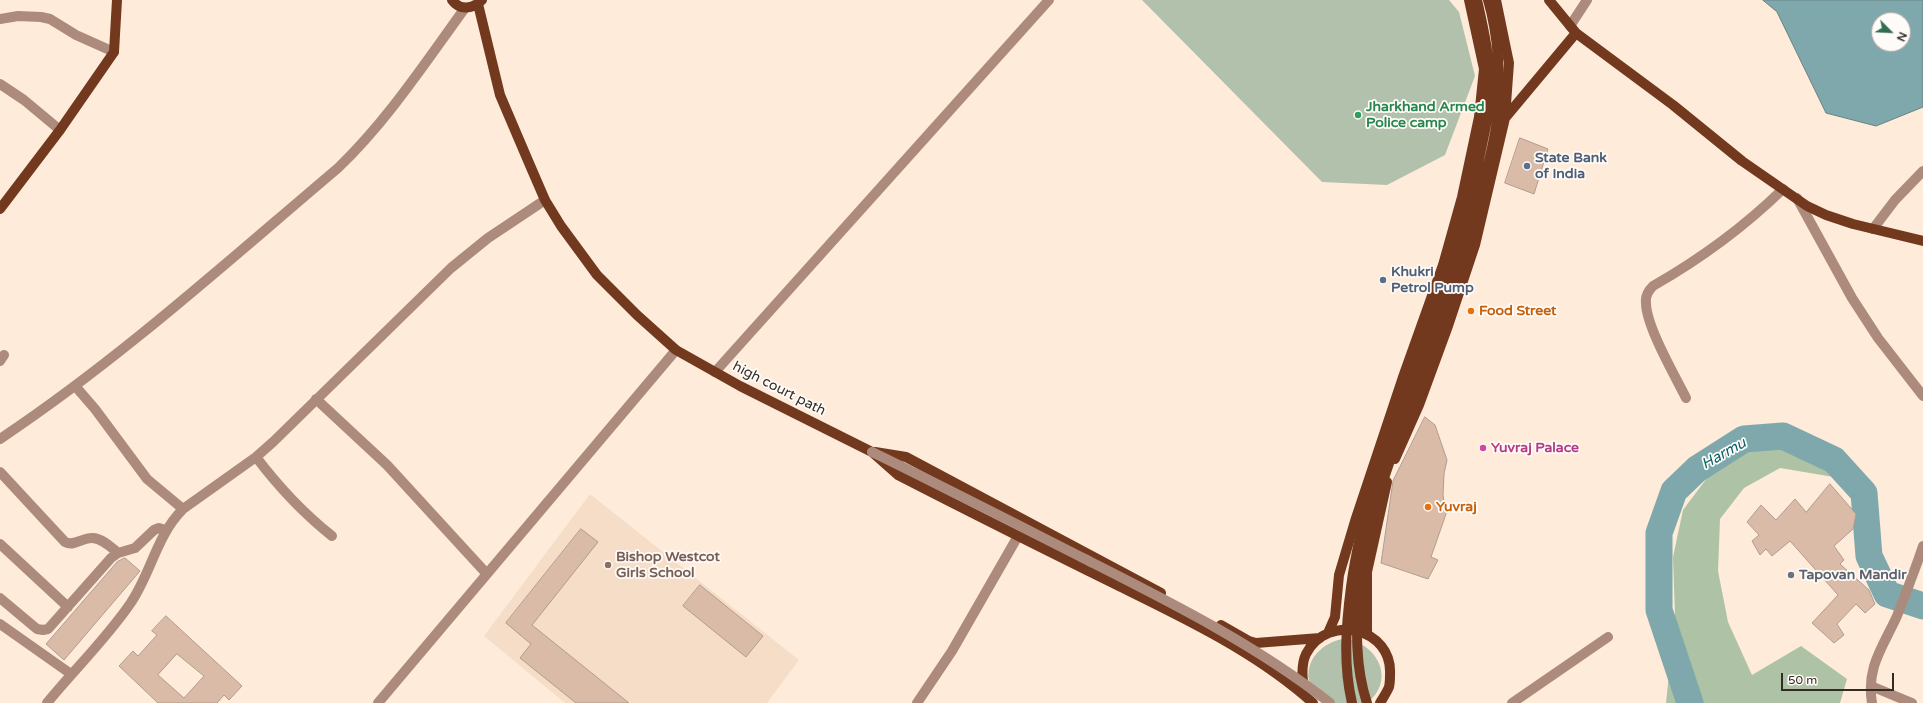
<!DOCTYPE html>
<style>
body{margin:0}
#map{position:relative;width:1923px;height:703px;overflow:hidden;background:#feebda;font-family:"Varela Round",sans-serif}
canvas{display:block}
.north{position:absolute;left:1871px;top:12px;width:40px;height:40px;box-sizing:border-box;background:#fffbf8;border:1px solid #ada8a4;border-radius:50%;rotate:114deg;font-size:11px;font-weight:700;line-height:16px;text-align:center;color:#332c26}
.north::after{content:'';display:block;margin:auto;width:14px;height:18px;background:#326c55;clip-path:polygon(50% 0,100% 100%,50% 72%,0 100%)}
.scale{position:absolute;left:1781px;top:673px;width:113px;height:18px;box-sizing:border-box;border:2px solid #332c26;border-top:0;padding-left:5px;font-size:12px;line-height:14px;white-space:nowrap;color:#332c26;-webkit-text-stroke:3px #fffbf8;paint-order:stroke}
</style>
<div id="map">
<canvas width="1923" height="703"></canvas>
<div class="north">N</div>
<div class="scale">50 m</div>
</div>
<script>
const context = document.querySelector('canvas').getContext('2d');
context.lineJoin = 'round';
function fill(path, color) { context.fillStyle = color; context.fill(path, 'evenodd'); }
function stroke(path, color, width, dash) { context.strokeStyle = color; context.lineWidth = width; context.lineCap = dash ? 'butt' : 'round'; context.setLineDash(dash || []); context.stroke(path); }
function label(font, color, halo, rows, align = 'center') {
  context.font = font + ' "Varela Round",sans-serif'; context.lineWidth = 3.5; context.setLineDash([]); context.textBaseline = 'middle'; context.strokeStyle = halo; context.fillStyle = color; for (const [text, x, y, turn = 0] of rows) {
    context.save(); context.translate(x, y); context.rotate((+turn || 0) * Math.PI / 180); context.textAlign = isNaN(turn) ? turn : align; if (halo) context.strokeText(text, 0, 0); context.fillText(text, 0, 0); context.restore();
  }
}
fill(new Path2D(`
 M590 494 799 660 767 703H565L484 636Z`), '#f6ddc7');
fill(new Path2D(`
 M1142 0H1449L1459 12 1475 76 1445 155 1387 185 1322 182Z
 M1342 639C1377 641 1397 680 1367 703H1322C1318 697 1311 688 1309 681 1305 659 1323 643 1342 639Z`), '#b2c1ac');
fill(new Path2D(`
 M1774 445 1802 450 1830 462 1846 479 1780 468 1744 488 1720 519 1718 571 1728 622 1752 675 1801 646 1847 679 1840 703H1666L1675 615 1673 557 1683 510 1707 478 1739 451Z`), '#aec2a6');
const water = new Path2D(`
 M1763 0H1923V107L1876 126 1826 113 1777 12ZM1879 20H1903V44H1879Z`);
fill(water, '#7fa8ac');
stroke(water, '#688384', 1);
stroke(new Path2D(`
 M1690 703 1659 610V533L1674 491 1697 469 1744 439 1783 436 1834 460 1864 493 1869 556 1887 594 1923 606`), '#7fa8ac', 27);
const building = new Path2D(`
 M1520 138 1548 149 1534 194 1505 183Z
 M1425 417 1435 425 1447 460 1444 474 1443 495 1446 514 1431 557 1438 560 1428 579 1381 563 1393 481Z
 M1830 484 1856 514 1853 529 1834 546 1844 560 1840 564 1869 590 1875 604 1865 613 1856 604 1837 624 1844 635 1834 643 1812 623 1838 595 1790 541 1772 556 1766 549 1760 555 1752 541 1759 535 1747 522 1761 505 1776 520 1795 499 1806 512Z
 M581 529 598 542 532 625 629 703H576L520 658 531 644 506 623Z
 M125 558 140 571 64 660 46 644 117 562Z
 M700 585 763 636 746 657 683 606Z
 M166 616 242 686 229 700 224 695 217 703H158L119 666 133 651 138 656 157 635 152 631ZM177 654 204 676 184 698 158 675Z`);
fill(building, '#dabba8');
stroke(building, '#b19c90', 1);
stroke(new Path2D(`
 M0 19 18 16 41 17 50 19 76 35 114 52
 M1570 26 1587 0
 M0 84 24 100 60 130
 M1797 198 1852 298 1878 338 1923 396
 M1873 229 1895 200 1923 171
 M0 361 4 355
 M715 372 1049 0
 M76 387 95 409 147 479 183 509
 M1686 398C1675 376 1646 326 1646 303 1645 296 1648 291 1653 286 1702 258 1743 228 1783 189
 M316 399 387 465 486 573
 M0 439C120 359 228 261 338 168 387 121 425 63 465 8
 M256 457C278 486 303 513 332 536
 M0 472 65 542C75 547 83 537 93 538 103 539 111 547 118 553
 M0 544 68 607
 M0 598 37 629 43 630 48 629 111 558 118 553 135 548 154 530 159 528 166 530
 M0 624 71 674
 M1871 686 1912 703
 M47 703C74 670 106 639 130 604 151 574 156 536 183 509L256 457 273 442 451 268 488 238 545 200
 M378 703 676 350
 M917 703 952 651 1018 536
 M1512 703 1608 637
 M1872 703C1866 667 1883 647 1897 616 1906 593 1915 570 1923 546`), '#ad8b7c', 10);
stroke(new Path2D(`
 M452 0C460 11 473 9 482 0
 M1549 0 1576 33 1673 105 1742 161 1807 206 1826 215 1853 224 1923 241
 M478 4 500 95 529 163 545 200 561 226 597 275 637 315 676 350 740 386 872 452 898 475C970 512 1044 549 1117 585 1182 617 1250 649 1305 696
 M1505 118 1576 33
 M0 209 60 130 114 52 117 0
 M875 452 906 457 1161 593
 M1395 459 1419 405 1448 326 1475 245 1505 118 1509 63 1496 0
 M1221 625 1249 641 1256 643 1320 638
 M1328 633 1335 617 1339 575 1356 518 1403 377 1443 265 1462 197 1479 117 1484 69 1469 0
 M1367 634V572L1387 482
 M1313 703 1305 696C1303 683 1300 667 1306 654 1328 612 1393 628 1390 675 1390 678 1390 683 1389 687 1387 692 1383 698 1380 703`), '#72391e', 10);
stroke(new Path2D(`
 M872 452C942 486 1012 522 1083 558 1168 601 1255 644 1330 703`), '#ad8b7c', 10);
stroke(new Path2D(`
 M1352 703C1343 664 1346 626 1351 587 1365 482 1411 385 1445 285 1458 248 1468 210 1476 173 1481 147 1489 120 1490 94 1491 63 1484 30 1477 0
 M1367 703C1355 667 1356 628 1359 591 1367 507 1402 429 1431 351 1452 295 1470 238 1484 180 1489 160 1495 140 1497 119 1502 85 1498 33 1488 0`), '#72391e', 10);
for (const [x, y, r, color] of [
 [1358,115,4,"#2e9e5b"],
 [1527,166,4,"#5c6f8a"],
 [1383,280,4,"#5c6f8a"],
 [1471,311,4,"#e8710a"],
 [1483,448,4,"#d1479c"],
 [1428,507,4,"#e8710a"],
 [608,565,4,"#8d6e63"],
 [1791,575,4,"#6b7280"]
]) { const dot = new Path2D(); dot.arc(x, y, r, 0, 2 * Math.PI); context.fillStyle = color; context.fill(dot); stroke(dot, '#fffbf8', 1.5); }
label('bold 14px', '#27864d', '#fffbf8', [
 ["Jharkhand Armed",1366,107],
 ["Police camp",1366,123]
], 'left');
label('bold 14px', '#4e5e75', '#fffbf8', [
 ["State Bank",1535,158],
 ["of India",1535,174],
 ["Khukri",1391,272],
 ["Petrol Pump",1391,288]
], 'left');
label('bold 14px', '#c56008', '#fffbf8', [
 ["Food Street",1479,311],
 ["Yuvraj",1436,507]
], 'left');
label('14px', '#332c26', '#fffbf8', [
 ["high court path",779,389,27]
]);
label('bold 14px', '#b23c85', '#fffbf8', [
 ["Yuvraj Palace",1491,448]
], 'left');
label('bold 14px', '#785e54', '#fffbf8', [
 ["Bishop Westcot",616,557],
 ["Girls School",616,573]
], 'left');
label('bold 14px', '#5b616d', '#fffbf8', [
 ["Tapovan Mandir",1799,575]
], 'left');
label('italic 15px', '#096269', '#fffbf8', [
 ["Harmu",1724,454,-29]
]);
</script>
